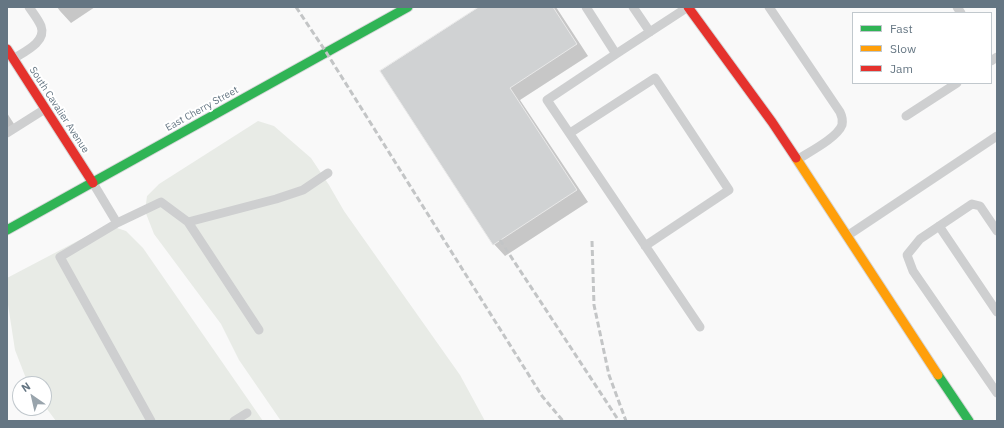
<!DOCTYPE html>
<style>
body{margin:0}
#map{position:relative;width:1004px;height:428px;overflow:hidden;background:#f9f9f9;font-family:"IBM Plex Sans",sans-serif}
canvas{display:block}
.frame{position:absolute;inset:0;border:8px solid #657683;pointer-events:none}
.legend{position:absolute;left:852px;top:12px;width:140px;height:72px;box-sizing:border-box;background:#fff;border:1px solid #c1c8cd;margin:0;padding:5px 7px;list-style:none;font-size:12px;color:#657683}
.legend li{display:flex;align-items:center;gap:8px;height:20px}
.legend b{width:20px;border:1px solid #c1c8cd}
.north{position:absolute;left:12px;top:376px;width:40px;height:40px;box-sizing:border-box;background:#fff;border:1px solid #c1c8cd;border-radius:50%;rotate:326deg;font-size:11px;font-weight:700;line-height:16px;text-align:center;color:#657683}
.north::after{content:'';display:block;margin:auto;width:14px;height:18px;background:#99a4ac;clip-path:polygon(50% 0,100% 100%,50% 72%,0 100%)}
</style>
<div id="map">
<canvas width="1004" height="428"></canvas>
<div class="frame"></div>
<ul class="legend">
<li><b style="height:5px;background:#30b455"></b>Fast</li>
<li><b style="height:5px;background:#ff9f0a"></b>Slow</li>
<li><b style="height:5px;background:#e5322d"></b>Jam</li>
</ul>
<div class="north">N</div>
</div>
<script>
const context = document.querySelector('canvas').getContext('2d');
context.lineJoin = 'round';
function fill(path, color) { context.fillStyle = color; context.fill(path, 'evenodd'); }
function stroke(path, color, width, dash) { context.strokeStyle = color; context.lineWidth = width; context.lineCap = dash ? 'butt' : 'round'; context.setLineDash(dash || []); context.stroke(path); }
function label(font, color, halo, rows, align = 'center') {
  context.font = font + ' "IBM Plex Sans",sans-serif'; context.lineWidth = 4; context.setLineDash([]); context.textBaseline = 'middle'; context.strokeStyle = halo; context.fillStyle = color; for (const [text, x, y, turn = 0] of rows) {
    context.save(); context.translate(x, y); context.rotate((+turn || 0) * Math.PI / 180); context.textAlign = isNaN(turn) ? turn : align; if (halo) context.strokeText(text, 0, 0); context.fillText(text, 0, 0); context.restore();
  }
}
fill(new Path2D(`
 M258 121 274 126 311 158 329 185 344 211 460 375 485 421H281L239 360 221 324 154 234 145 211 147 196 159 184Z
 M108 225 126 231 143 248 263 421H56L44 405V384H29L27 381 15 350 7 298V278Z`), '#e8ebe6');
fill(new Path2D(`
 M57 7H95L71 23 60 11Z
 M481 7H556L588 56 520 100 588 202 505 256 494 244Z
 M7 113 16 127 7 133Z`), '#0003');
const building = new Path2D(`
 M479 7H553L577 44 510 88 577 190 493 245 380 71Z`);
fill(building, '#d0d2d3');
stroke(building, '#e8e8e8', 1);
const fast = new Path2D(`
 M7 230 408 7
 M938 375 969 421`);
const slow = new Path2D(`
 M796 158 938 375`);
const jam = new Path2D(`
 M688 7 772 122 796 158
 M7 49 93 183`);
stroke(fast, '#d5d6d7', 11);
stroke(slow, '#d5d6d7', 11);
stroke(jam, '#d5d6d7', 11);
stroke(new Path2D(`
 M586 7 616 54 688 7
 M633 7 650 32
 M769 7 840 112C842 116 843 120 842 125 837 138 809 152 797 160
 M957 7 961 13
 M616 54 547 100 700 327
 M13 59C24 52 47 42 41 26 38 19 33 13 29 7
 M991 61 997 57
 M906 116 957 83
 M7 133 45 109
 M570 133 655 78 729 190 645 246
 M93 183 117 223 60 257 151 421
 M188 222 276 199 303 190 328 173
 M117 223 161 202 188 222 259 330
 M939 226 997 312
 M997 231 980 206 972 204 920 239 907 255 913 271 997 393
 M847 236 997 136
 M234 421 247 413`), '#cecfd0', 9);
stroke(fast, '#30b455', 9);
stroke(slow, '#ff9f0a', 9);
stroke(jam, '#e5322d', 9);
stroke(new Path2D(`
 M296 7 326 52 542 396 563 421
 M500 240 619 421
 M592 241 594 305 609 375 626 421`), '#c3c5c6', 3, [6, 3]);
label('10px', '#657683', '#fff', [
 ["East Cherry Street",202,109,-29],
 ["South Cavalier Avenue",59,110,57]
]);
</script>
